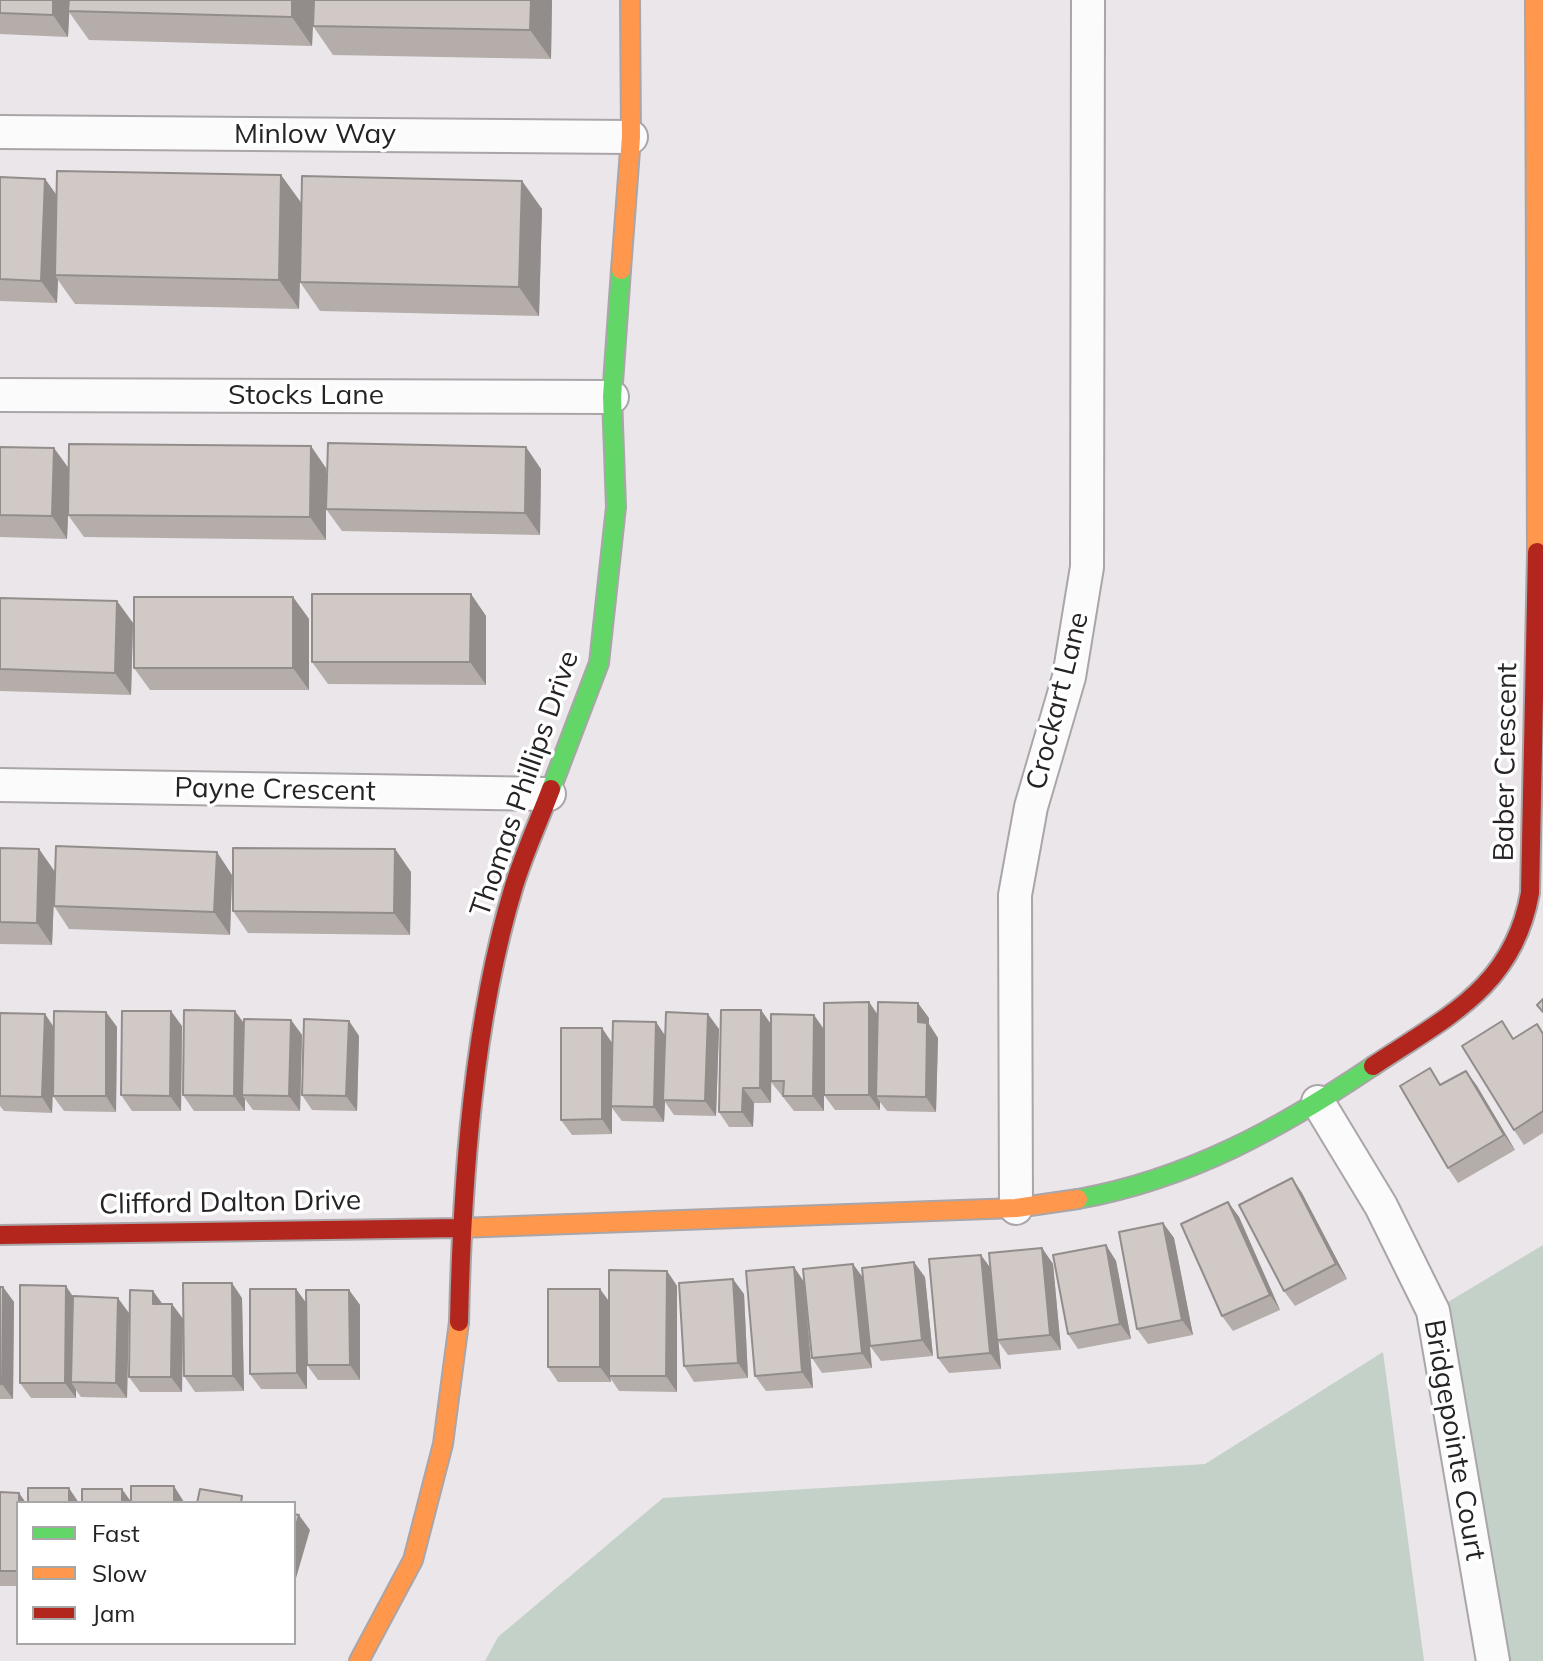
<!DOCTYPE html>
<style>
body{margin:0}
#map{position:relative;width:1543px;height:1661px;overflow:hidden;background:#eae6ea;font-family:Mulish,sans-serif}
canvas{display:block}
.legend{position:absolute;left:16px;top:1501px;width:280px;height:144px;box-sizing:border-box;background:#fff;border:2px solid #a8a7a8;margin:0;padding:10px 14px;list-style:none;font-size:24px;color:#262326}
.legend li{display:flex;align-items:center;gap:16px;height:40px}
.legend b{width:40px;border:2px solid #a8a7a8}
</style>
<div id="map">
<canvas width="1543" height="1661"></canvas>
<ul class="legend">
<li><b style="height:10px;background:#63d668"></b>Fast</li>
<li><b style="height:10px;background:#ff974d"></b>Slow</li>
<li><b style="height:10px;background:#b3261e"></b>Jam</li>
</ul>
</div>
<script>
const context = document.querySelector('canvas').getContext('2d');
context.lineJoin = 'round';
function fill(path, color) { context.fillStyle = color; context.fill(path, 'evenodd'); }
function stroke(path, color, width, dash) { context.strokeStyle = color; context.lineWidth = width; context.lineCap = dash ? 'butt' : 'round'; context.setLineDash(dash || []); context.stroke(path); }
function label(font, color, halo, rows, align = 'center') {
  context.font = font + ' Mulish,sans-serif'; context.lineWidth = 7; context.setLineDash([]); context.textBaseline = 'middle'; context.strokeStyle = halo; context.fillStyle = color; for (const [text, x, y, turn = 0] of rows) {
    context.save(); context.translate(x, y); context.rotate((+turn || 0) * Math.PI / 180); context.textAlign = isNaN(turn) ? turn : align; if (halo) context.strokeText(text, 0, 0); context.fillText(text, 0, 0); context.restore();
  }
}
fill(new Path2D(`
 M1543 1245V1661H1510L1433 1311Z
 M1383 1352 1424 1661H485L498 1637 663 1498 1205 1464Z`), '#c3d1c9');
const street = new Path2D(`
 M0 132 631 137
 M0 395 612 397
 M0 785 549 794
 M1318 1102 1381 1206 1433 1311 1493 1661
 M1016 1208 1015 895 1031 807 1069 677 1087 567 1088 0`);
const fast = new Path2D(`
 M551 789 599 663 616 507 612 397 621 270
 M1078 1199C1189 1179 1281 1128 1373 1066`);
const slow = new Path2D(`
 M1535 0 1537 552
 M621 270 631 137 630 0
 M459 1228 1016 1208 1078 1199
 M359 1661 413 1560 443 1444 459 1322`);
const jam = new Path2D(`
 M1373 1066C1446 1017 1513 988 1530 893L1537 552
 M0 1235 459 1228
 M459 1322C462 1181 473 1021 514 886 524 853 539 821 551 789`);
stroke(street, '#a9a5a8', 36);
stroke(fast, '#a9a5a8', 22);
stroke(slow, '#a9a5a8', 22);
stroke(jam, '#a9a5a8', 22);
stroke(street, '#fcfbfc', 32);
stroke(fast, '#63d668', 18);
stroke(slow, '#ff974d', 18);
stroke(jam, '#b3261e', 18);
fill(new Path2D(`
 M0 0H314L312 46 89 40 69 12 68 37 0 34Z
 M552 0 551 59 333 55 313 26Z
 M281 175 302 204 522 181 542 209 539 316 320 311 300 282 299 309 75 304 58 280 57 303 0 301V177L45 179 56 195Z
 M0 447 69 469 326 468V540L84 537 68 515 67 539 0 537Z
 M541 469 540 535 342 531 326 509Z
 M471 594 486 616V685L328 684 312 662Z
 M293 597 309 619V690H150L134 668Z
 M0 598 117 601 133 623 131 695 0 691Z
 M0 848 39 849 55 872 52 945 0 944Z
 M395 849 411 872 410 935 248 933 233 911Z
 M232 875 230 935 69 929 54 906Z
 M869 1002 878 1015 929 1018V1024L938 1038 936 1112 887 1111 880 1102V1110H835L824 1095V1074V1111H794L771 1082V1103H754L753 1127H729L719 1112 761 1010 771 1024 814 1015 824 1029Z
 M106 1012 117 1027 116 1112 64 1111 53 1096V1080L52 1113 4 1111 0 1106V1013L45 1014 54 1028Z
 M291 1020 302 1035 300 1111 253 1110 245 1099V1111H194L183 1095 244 1023Z
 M349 1021 359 1036 357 1111 312 1110 302 1095Z
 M656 1022 665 1036 719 1029 716 1116 674 1115 665 1102 664 1122 622 1121 612 1108V1134L572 1135 561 1120 602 1028 612 1043Z
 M1537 1024 1543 1033V1133L1524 1145 1514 1130V1038Z
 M182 1026 181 1111H132L121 1095Z
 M1466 1071 1477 1086 1515 1150 1458 1183 1448 1168 1442 1084Z
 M1292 1178 1302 1193 1347 1279 1295 1306 1284 1291Z
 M1228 1202 1239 1217 1280 1310 1233 1331 1222 1316Z
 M1163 1223 1174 1238 1193 1335 1148 1344 1137 1329Z
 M1106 1245 1116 1261 1131 1339 1078 1349 1068 1334Z
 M1042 1248 1053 1264 1061 1350 1008 1355 998 1341 1001 1369 949 1373 938 1358 991 1268Z
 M853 1264 872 1368 822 1373 812 1358 805 1288 813 1388 766 1391 755 1376 794 1267 804 1282Z
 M667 1271 677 1286V1392L619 1391 611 1379V1382H558L548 1367Z
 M925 1277 933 1356 881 1361 870 1346Z
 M0 1287H3L14 1302 13 1399H0Z
 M296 1289 306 1303 349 1290 360 1305V1380H318L307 1365V1389H261L250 1374Z
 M153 1291 162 1304H172L183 1319 182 1392H140L129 1377Z
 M744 1294 748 1378 694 1382 684 1366Z
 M73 1296 129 1313 127 1398 81 1397 76 1390V1398H31L20 1383Z
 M242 1298 244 1391 195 1392 184 1376Z
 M0 1492 19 1493 26 1503H18V1586H0Z`), '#b4adaa');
fill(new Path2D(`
 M53 0H70L68 37 53 15Z
 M292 0H314L312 46 292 17Z
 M531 0H552L551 59 530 30Z
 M281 175 302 204 299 309 279 280Z
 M45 179 61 201 55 275 58 280 57 303 41 281Z
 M522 181 542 209 539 316 519 287Z
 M311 446 326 468V540L310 517Z
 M526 447 541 469 540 535 525 513Z
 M54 448 70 470 67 539 52 516Z
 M471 594 486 616V685L470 662Z
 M293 597 309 619V690L293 668Z
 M117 601 133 623 131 695 115 673Z
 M39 849 55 872 52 945 37 923Z
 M395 849 411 872 410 935 394 913Z
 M217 852 232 875 230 935 214 912Z
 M869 1002 879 1017 876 1096 880 1102V1110L869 1095Z
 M918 1003 929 1018V1024L938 1038 936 1112 926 1097 918 1022Z
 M761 1010 772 1026 771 1103 760 1088Z
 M171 1011 182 1026 181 1111 170 1096Z
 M235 1011 246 1026 242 1095 245 1099V1111L234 1096Z
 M106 1012 117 1027 116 1112 106 1096Z
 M45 1014 55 1029 52 1113 42 1097Z
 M708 1014 719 1029 716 1116 705 1101Z
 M814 1015 824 1030V1111L813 1096Z
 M291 1020 302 1035 300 1111 289 1096Z
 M349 1021 359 1036 357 1111 346 1096Z
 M656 1022 666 1037 663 1100 665 1102 664 1122 654 1107Z
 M602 1028 612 1043 611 1106 612 1108V1134L602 1119Z
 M1466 1071 1477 1086 1515 1150 1504 1135Z
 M743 1088 754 1103 753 1127 742 1112Z
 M1292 1178 1302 1193 1347 1279 1336 1264Z
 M1228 1202 1239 1217 1280 1310 1270 1295Z
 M1163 1223 1174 1238 1193 1335 1182 1320Z
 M1106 1245 1116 1261 1131 1339 1120 1324Z
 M1042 1248 1053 1264 1061 1350 1050 1335Z
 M981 1255 992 1270 1001 1369 990 1353Z
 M914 1262 925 1277 933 1356 922 1340Z
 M853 1264 864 1279 872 1368 862 1353Z
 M794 1267 804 1282 813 1388 802 1372Z
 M667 1271 677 1286V1392L666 1376Z
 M733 1279 744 1294 748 1378 738 1363Z
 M232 1283 242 1298 244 1391 233 1376Z
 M66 1286 76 1301 71 1382 76 1390V1398L65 1383Z
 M3 1287 14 1302 13 1399 2 1384Z
 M296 1289 307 1304V1389L297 1373Z
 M600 1289 611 1304 609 1376 611 1382 600 1367Z
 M349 1290 360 1305V1380L350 1365Z
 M153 1291 164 1306 153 1304Z
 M118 1298 129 1313 127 1398 116 1383Z
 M172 1304 183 1319 182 1392 171 1377Z
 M174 1486 184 1502V1503H174Z
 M69 1488 79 1503H69Z
 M122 1489 132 1503H122Z
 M19 1493 26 1503H19Z
 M299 1515 310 1530 294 1585V1532Z`), '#928d8b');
const building = new Path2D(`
 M0 0H53V15L0 13Z
 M69 0H292V17L68 11Z
 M314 0H531L530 30 313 26Z
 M57 171 281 175 279 280 55 275Z
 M302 176 522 181 519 287 300 282Z
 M0 177 45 179 41 281 0 279Z
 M328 443 526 447 525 513 326 509Z
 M69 444 311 446 310 517 68 515Z
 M0 447 54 448 52 516 0 515Z
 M312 594H471L470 662H312Z
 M134 597H293V668H134Z
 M0 598 117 601 115 673 0 669Z
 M56 846 217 852 214 912 54 906Z
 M0 848 39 849 37 923 0 922Z
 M233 848 395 849 394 913 233 911Z
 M1543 999V1012L1537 1005Z
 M869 1002V1095H824V1003Z
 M878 1002 918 1003V1022L927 1023 926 1097 876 1096Z
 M184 1010 235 1011 234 1096 183 1095Z
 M721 1010H761L760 1088H743L742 1112H719Z
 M54 1011 106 1012V1096H53Z
 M122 1011H171L170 1096 121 1095Z
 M666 1012 708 1014 705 1101 663 1100Z
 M0 1013 45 1014 42 1097 0 1096Z
 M771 1014 814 1015 813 1096H783L784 1081H771Z
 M244 1019 291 1020 289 1096 242 1095Z
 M304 1019 349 1021 346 1096 302 1095Z
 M613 1021 656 1022 654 1107 611 1106Z
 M1502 1021 1513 1039 1537 1024 1543 1034V1111L1514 1130 1462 1046Z
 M561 1028H602V1119L561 1120Z
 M1430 1068 1440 1085 1466 1071 1504 1135 1448 1168 1400 1086Z
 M1292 1178 1336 1264 1284 1291 1239 1205Z
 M1228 1202 1270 1295 1222 1316 1181 1224Z
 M1163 1223 1182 1320 1137 1329 1119 1232Z
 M1106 1245 1120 1324 1068 1334 1053 1255Z
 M1042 1248 1050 1335 997 1340 989 1253Z
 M981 1255 990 1353 938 1358 929 1259Z
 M914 1262 922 1340 870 1346 862 1268Z
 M853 1264 862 1353 812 1358 803 1269Z
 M794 1267 802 1372 755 1376 746 1271Z
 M609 1270 667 1271 666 1376H609Z
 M733 1279 738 1363 684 1366 679 1283Z
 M183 1283H232L233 1376H184Z
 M20 1285 66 1286 65 1383H20Z
 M0 1287H3L2 1384H0Z
 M250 1289H296L297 1373 250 1374Z
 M548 1289H600V1367H548Z
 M130 1290 153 1291V1304H172L171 1377H129Z
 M306 1290H349L350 1365H307Z
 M73 1296 118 1298 116 1383 71 1382Z
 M131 1486H174V1503H131Z
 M28 1488H69V1503H28Z
 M82 1489H122V1503H82Z
 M200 1489 242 1496 241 1503H197Z
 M0 1492 19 1493 18 1571H0Z
 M294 1514 299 1515 294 1532Z`);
fill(building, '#d1c9c6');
stroke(building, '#928d8b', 2);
label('28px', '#262326', '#fff', [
 ["Minlow Way",315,135],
 ["Stocks Lane",306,396],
 ["Crockart Lane",1058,701,-76],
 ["Baber Crescent",1506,762,-89],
 ["Thomas Phillips Drive",525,784,-71],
 ["Payne Crescent",275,790,1],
 ["Clifford Dalton Drive",230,1203,-1],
 ["Bridgepointe Court",1454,1440,80]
]);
</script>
